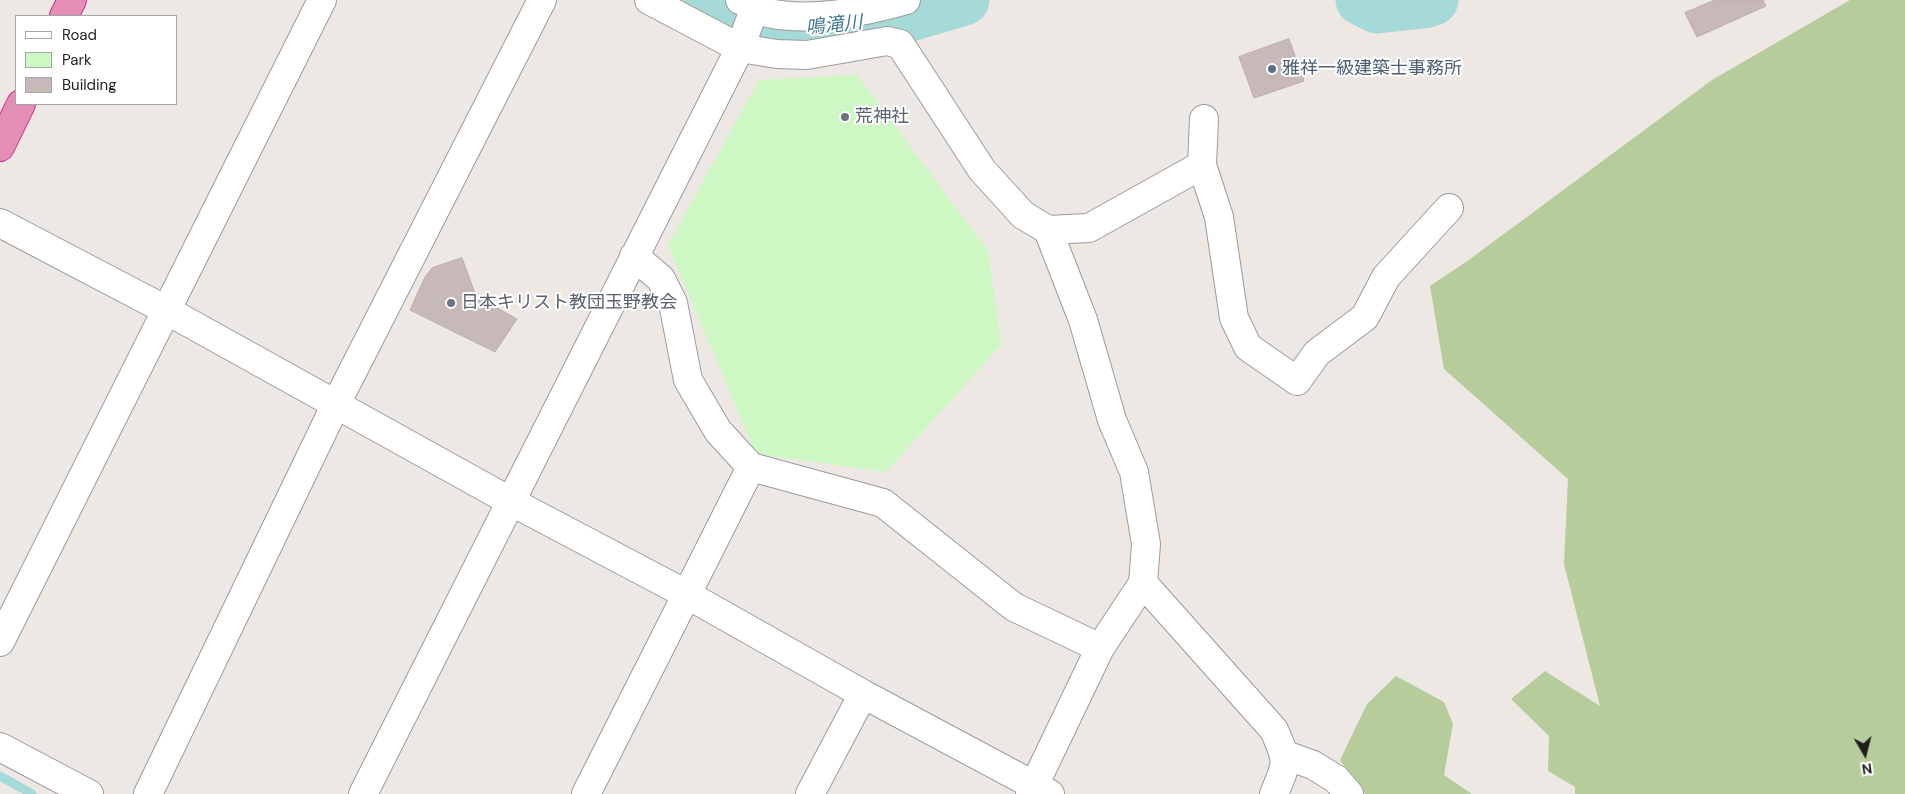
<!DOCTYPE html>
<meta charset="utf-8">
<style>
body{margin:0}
#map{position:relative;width:1905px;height:794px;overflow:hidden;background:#eee8e4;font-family:"DM Sans",sans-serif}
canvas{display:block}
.legend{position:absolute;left:15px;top:15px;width:162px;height:90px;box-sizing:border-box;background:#fff;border:1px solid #a5a5a5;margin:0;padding:6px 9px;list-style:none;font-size:15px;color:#1e1e1e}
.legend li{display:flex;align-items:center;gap:10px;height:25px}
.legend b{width:25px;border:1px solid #a5a5a5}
.north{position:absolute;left:1840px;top:729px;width:50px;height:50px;-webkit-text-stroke:4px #fff;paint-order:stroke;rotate:172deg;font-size:14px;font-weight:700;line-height:20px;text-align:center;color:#1e1e1e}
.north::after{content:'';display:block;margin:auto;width:18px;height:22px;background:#1e1e1e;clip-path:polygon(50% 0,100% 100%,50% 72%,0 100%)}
</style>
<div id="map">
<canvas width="1905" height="794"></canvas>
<ul class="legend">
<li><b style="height:6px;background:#fff"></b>Road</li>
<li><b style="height:14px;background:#cdf7c3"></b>Park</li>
<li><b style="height:14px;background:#c6b9b8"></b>Building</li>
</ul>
<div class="north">N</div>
</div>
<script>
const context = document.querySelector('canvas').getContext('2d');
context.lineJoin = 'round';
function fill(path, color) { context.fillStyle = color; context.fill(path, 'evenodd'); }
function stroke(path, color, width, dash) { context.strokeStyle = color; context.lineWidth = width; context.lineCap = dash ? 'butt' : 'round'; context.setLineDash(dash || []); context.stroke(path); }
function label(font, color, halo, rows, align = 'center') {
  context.font = font + ' "DM Sans","Noto Sans JP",sans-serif'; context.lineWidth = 4; context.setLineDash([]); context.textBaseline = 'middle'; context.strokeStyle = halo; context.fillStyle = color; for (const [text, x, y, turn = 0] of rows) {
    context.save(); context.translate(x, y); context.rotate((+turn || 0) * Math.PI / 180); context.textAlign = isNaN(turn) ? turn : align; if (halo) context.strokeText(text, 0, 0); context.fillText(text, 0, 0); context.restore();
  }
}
fill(new Path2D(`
 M1850 0H1905V794H1575V787L1548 771 1549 736 1511 699 1545 671 1600 706 1564 564 1568 479 1444 369 1430 286 1466 262 1712 80Z
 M1396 676 1444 702 1453 724 1444 775 1472 794H1365L1340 760 1367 704Z`), '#b6cc9a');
fill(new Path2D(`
 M857 75 988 251 1001 345 886 472 756 454 668 245 759 80Z`), '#cdf7c3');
stroke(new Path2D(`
 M0 776 32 794`), '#a6dad8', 9);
stroke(new Path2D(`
 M706 0 765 26 790 31 813 30 903 18 964 0
 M1361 0 1377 8 1423 3 1433 0`), '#a6dad8', 51);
const building = new Path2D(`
 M1715 0H1763L1766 6 1697 37 1685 13Z
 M1289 39 1304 81 1254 98 1239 57Z
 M462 258 476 296 517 319 495 352 410 310 425 277 432 268Z`);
fill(building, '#c6b9b8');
stroke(building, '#bfaba7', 1);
const minor = new Path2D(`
 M649 0 740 48 777 54 807 55 887 41 900 44 982 170 1023 215 1048 230 1083 320 1112 420 1134 472 1146 544 1143 583 1100 648 1030 794
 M740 0C749 4 759 10 768 13 810 22 865 12 906 0
 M1204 119 1202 165 1219 217 1234 318 1248 347 1297 381 1317 353 1365 317 1386 277 1449 208
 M0 223 166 310 510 501 686 594 863 694 1050 794
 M1048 230 1089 228 1202 165
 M634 256 661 279 673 303 688 380 718 431 751 467 883 503 1014 607 1100 648
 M1143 583 1274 730C1288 762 1288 761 1274 794
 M0 642 322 0
 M0 747 89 794
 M1285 755 1313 765 1336 779 1349 794
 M148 794 336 404 542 0
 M363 794 740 48 755 7
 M586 794 751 467
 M810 794 863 694`);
const highway = new Path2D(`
 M64 16 72 0
 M0 147 21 104`);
stroke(minor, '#9b9b9b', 30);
stroke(highway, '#d22b92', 30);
stroke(minor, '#fff', 28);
stroke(highway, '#e38fb5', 28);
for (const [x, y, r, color] of [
 [1272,69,5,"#5c6f8a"],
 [845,117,5,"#6b7280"],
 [451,303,5,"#6b7280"]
]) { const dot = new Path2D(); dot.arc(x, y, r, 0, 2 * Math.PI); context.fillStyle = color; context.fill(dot); stroke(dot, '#fff', 2); }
label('18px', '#4e5e75', '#fff', [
 ["雅祥一級建築士事務所",1282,69]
], 'left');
label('18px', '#5b616d', '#fff', [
 ["荒神社",855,117],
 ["日本キリスト教団玉野教会",461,303]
], 'left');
label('italic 19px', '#427a8b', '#fff', [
 ["鳴滝川",834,26,-6]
]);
</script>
